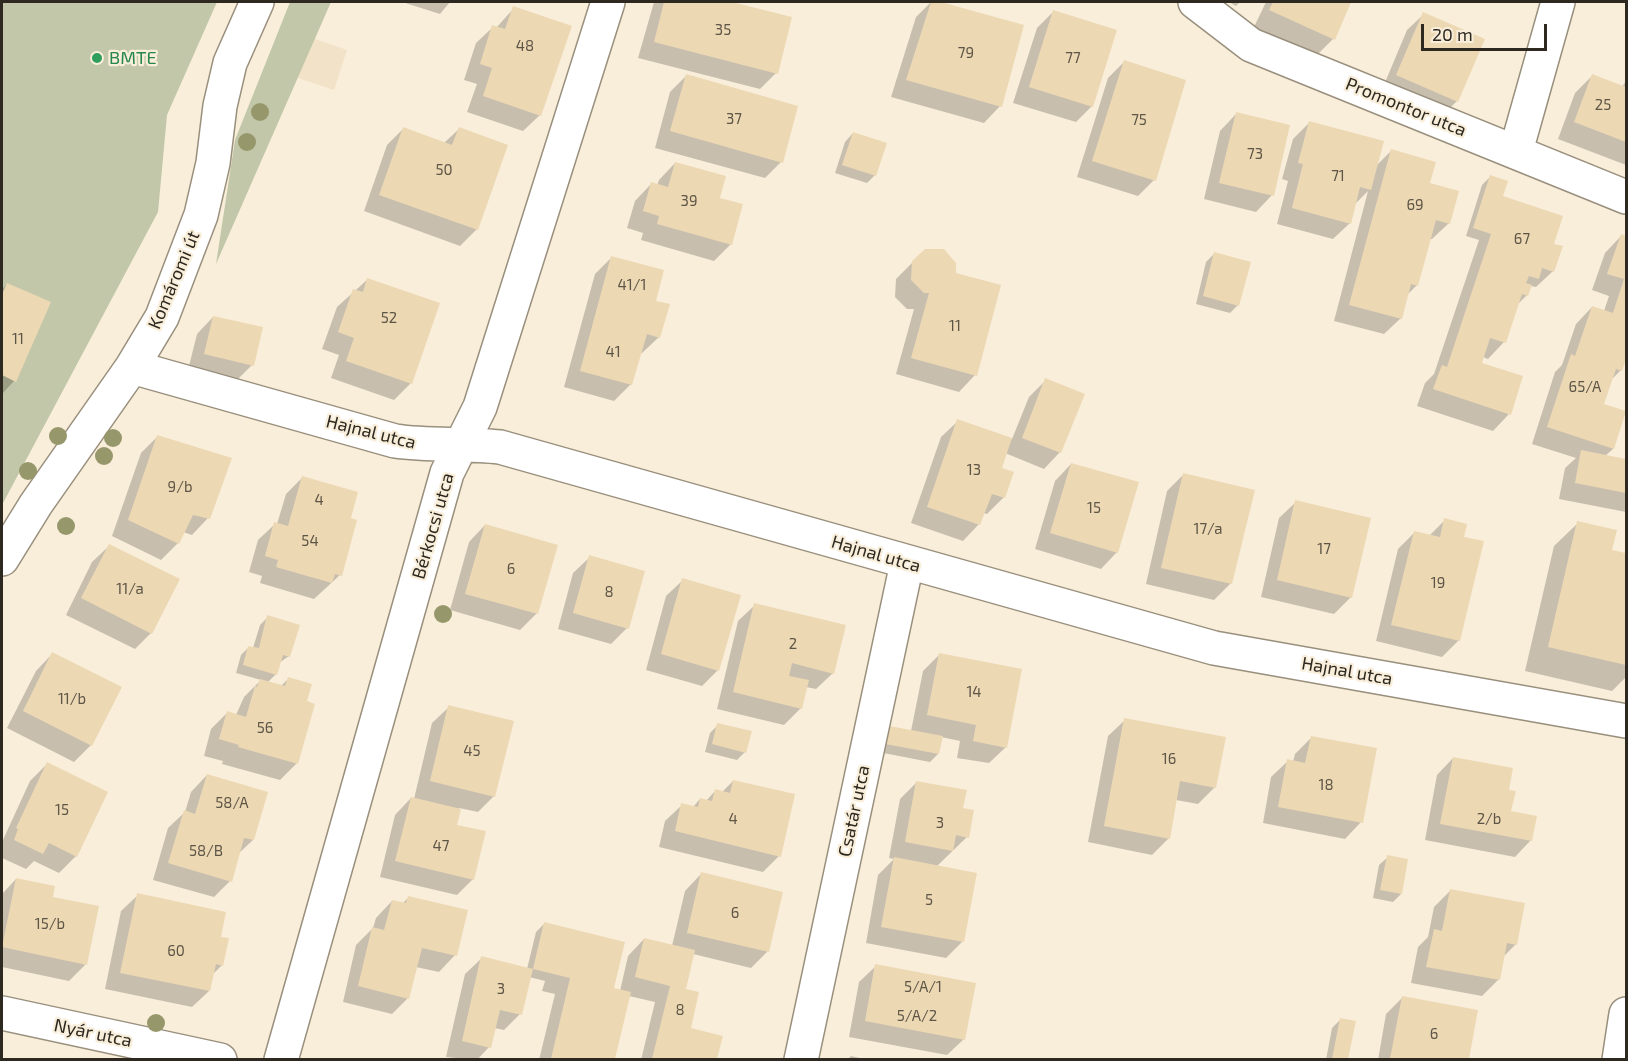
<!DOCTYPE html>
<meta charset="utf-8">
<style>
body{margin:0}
#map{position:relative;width:1628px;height:1061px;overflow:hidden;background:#f9eeda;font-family:"Exo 2",sans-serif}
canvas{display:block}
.frame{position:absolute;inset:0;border:3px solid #2d2921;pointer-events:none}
.scale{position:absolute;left:1421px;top:24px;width:126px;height:27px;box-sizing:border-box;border:3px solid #2d2921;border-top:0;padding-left:8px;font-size:18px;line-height:21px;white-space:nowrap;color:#2d2921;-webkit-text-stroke:4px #f9eeda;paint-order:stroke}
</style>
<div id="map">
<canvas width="1628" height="1061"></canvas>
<div class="frame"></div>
<div class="scale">20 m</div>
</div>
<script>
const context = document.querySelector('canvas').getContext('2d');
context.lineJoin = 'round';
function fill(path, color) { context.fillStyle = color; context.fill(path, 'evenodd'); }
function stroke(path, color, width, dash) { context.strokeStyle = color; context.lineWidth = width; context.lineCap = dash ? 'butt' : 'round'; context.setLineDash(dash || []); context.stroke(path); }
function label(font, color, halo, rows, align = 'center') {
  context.font = font + ' "Exo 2",sans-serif'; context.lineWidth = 4.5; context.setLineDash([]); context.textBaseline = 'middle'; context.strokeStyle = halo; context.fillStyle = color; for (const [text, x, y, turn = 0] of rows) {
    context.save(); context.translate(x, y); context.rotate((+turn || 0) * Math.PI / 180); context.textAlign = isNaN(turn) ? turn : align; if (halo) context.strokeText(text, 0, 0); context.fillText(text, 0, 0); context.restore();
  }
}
fill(new Path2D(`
 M303 35 347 50 334 90 289 75Z`), '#f1e2c8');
fill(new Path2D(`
 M2 2H217L167 115 158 212 2 505Z
 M290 2H331L216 264 235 140Z`), '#c1c7a8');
fill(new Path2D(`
 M402 2H450L440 14Z
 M654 2H726L790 18 776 73 760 89 638 58Z
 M931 2 1022 26 1000 106 984 123 891 97 916 17Z
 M1229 2H1240L1236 6Z
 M1266 2H1350L1333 39 1317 55 1254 27Z
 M514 8 540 115 523 131 467 112 477 84 464 80 476 43 493 27 496 28Z
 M1053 12 1092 106 1076 122 1013 103 1037 28Z
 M1424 14 1457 101 1440 118 1381 92 1407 30Z
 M1124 62 1154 180 1138 196 1077 177 1108 78Z
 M686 76 781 162 765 178 655 148 670 92Z
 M1592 76 1622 87 1626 81V165L1558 139 1575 93Z
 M1236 114 1272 195 1256 212 1204 199 1220 131Z
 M1309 123 1376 166 1391 151 1428 184 1449 223 1432 239H1429L1417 285 1406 296 1401 318 1384 334 1334 321 1368 191 1354 205 1350 223 1333 239 1277 224 1288 181 1282 179 1293 139Z
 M403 129 444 143 459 129 477 229 460 246 364 211 387 145Z
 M853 133 875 175 867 183 835 173 845 142Z
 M675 163 718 199 731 244 714 261 641 240 643 233 627 228 635 201 651 184 657 186 659 180Z
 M1490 177 1500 202 1552 245 1553 271 1536 287 1531 286 1527 295 1516 306 1504 342 1488 359 1483 357 1480 364 1509 414 1493 431 1417 406 1425 383 1434 374 1479 240 1466 236 1482 185Z
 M1621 236 1626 238V354L1621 370 1610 381 1603 405 1613 449 1605 456 1626 461V512L1559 499 1565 468 1576 458 1532 444 1555 372 1562 365 1576 324 1592 307 1604 311 1609 296 1592 290 1605 253Z
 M1214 254 1238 305 1230 313 1196 304 1206 262Z
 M612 257 654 302 659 337 642 353 640 352 631 384 614 401 564 387 595 274Z
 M913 262 954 274 975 375 959 392 896 374 914 309H907L895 297 896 279Z
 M368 279 438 304 410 384 394 400 331 378 339 355 322 349 337 307Z
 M7 284 14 381 2 394V290Z
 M213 317 252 365 236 381 188 370 197 334Z
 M1046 380 1060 452 1044 469 1005 453 1000 469 1004 497 987 514 983 513 979 524 963 541 911 523 941 437 958 421 1012 439 1029 397Z
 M157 437 208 518 192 535 183 532 178 543 161 560 112 536 141 453Z
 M1071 464 1117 552 1101 569 1035 549 1055 481Z
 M1183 475 1231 583 1214 600 1146 584 1167 491Z
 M302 478 349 519 340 575 314 599 260 583 262 576 249 572 258 540 275 524H277L286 494Z
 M1296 502 1351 597 1334 614 1261 597 1279 518Z
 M1445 520 1462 538 1459 640 1442 657 1376 641 1398 549 1414 533 1429 536Z
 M1578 523 1610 551 1626 555V677L1612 691 1525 671 1554 546Z
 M485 525 537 613 520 630 450 610 469 542Z
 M109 546 151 633 135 649 66 615 92 562Z
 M590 557 627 628 611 644 558 629 573 573Z
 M683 580 718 670 702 686 646 670 666 596Z
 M755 605 833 673 816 689 806 687 801 708 784 725 717 709 738 621Z
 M268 617 289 656 279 663 276 674 267 683 280 687 288 679 305 702 297 763 280 780 222 764 223 761 204 756 211 729 227 713 236 715 244 697 261 680 236 673 241 655 249 647 253 648 260 625Z
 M52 654 91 745 74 762 7 728 36 671Z
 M939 655 1006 747 989 763 957 758 960 741 941 737 938 754 930 762 873 751 876 735 911 731 923 671Z
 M449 707 494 796 478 812 459 808 455 826 473 879 457 895 380 877 395 815 411 798 414 799 432 723Z
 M1125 720 1215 787 1198 804 1176 800 1169 838 1152 855 1088 842 1108 736Z
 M718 725 745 752 737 760 705 752 710 733Z
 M1311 738 1361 822 1345 839 1263 823 1271 777 1288 761 1293 762 1295 754Z
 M1453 758 1507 791 1510 813 1531 840 1515 857 1425 840 1437 775Z
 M47 764 76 856 59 873 34 861 26 869 2 858V842L30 781Z
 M207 775 253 840 238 854 230 881 214 897 153 880 168 828 185 812 191 792Z
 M733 781 779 856 763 872 659 847 665 821 682 805 693 807 700 799 706 801 715 791 722 792Z
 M917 782 961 809 967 837 936 867 962 942 946 958 866 943 878 875 894 859 889 858 900 799Z
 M1388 857 1401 894 1393 902 1373 898 1379 865Z
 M701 874 781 893 767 952 751 968 693 954 684 991 689 1029 721 1037 716 1060H641L655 1002 629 996 613 1060H539L555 994 542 991 545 981 529 977 520 1014 504 1030 494 1028 489 1047 477 1060 446 1057 465 974 482 958 527 969 536 932 544 924 613 990 620 991 628 956 644 939 672 946 685 891Z
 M16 879 51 898 85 965 69 981 2 967V894Z
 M1450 891 1516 944 1503 957 1499 979 1482 996 1411 983 1418 947 1428 937 1434 907Z
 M138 895 219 938 222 965 212 975 209 991 192 1007 105 989 121 911Z
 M409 897 455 955 439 972 416 967 408 998 392 1014 343 1002 356 945 373 928 376 918 392 901 402 904Z
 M876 966 964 1039 947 1055 849 1037 859 982Z
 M1402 998 1468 1059 1471 1060H1378L1386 1014Z
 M1340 1020 1354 1022 1347 1060H1326L1332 1028Z
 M851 1056 868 1060H847Z`), '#0003');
fill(new Path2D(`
 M664 2H732L792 17 778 74 654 42Z
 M931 2H941L1024 25 1002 107 906 80Z
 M1273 2H1351L1335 40 1269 10Z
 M513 6 572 26 541 116 483 96 492 68 480 64 492 25 505 29Z
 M1053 10 1117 30 1093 107 1029 87Z
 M1423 12 1485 39 1458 102 1396 75Z
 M1124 60 1186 80 1156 181 1092 161Z
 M686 74 798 106 783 163 670 131Z
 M1592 74 1626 87V142L1574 122Z
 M1236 112 1290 125 1274 196 1219 183Z
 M1309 121 1384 141 1371 190 1360 187 1351 224 1292 208 1303 164 1298 163Z
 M403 127 452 145 459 127 508 145 478 230 379 195Z
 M853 132 887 143 876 176 842 165Z
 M1391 149 1436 162 1430 183 1459 191 1450 224 1436 220 1418 286 1411 284 1402 319 1349 305Z
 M675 162 726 176 720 198 743 204 732 245 657 224 659 216 643 211 651 182 668 187Z
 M1490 175 1508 181 1503 196 1563 216 1554 244 1563 246 1554 272 1542 268 1539 279 1529 276 1526 283 1532 285 1528 296 1522 294 1506 343 1490 338 1482 363 1523 376 1511 415 1433 389 1442 365 1447 367 1491 234 1473 228Z
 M1621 234 1626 236V359L1622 371 1616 369 1604 404 1626 411 1614 449 1547 427 1571 354 1575 356 1592 306 1613 313 1624 279 1607 274Z
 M925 249H944L956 263V273L1001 285 977 376 911 358 929 293H924L911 280 912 261Z
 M1214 252 1251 262 1239 306 1203 296Z
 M611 256 664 270 656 301 670 304 660 338 647 334 632 385 580 371Z
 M367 278 440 303 412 384 346 361 354 338 338 332 353 289 363 292Z
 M7 283 51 302 16 382 2 375V294Z
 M213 316 263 327 254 366 204 354Z
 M1045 378 1085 394 1061 453 1022 438Z
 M957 419 1012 438 1002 468 1014 472 1005 498 992 494 980 525 927 507Z
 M157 435 232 458 210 519 193 515 179 544 128 520Z
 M1581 450 1626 459V493L1575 483Z
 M1071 463 1139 482 1118 553 1050 533Z
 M1183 473 1255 490 1232 584 1161 568Z
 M302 476 358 492 351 518 357 520 342 576 335 574 332 583 276 567 278 560 265 556 274 522 288 526Z
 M1295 500 1371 518 1352 598 1277 580Z
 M1444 518 1467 524 1464 537 1484 541 1460 641 1391 625 1414 531 1440 537Z
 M1577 521 1617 530 1612 550 1626 553V665L1548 647Z
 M485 524 558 545 538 614 465 594Z
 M109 544 180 579 152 634 81 598Z
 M589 555 645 571 629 629 573 613Z
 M682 578 741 595 719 671 661 654Z
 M754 603 846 625 834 674 792 663 789 676 809 680 802 709 733 692Z
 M267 615 300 625 290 657 283 655 277 675 243 665 248 646 259 648Z
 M52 652 122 687 92 746 23 711Z
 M939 653 1022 669 1007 748 973 741 976 725 927 715Z
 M288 677 312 684 307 701 315 704 298 764 238 747 239 745 219 739 227 711 246 717 255 686 257 687 260 679 285 686Z
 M448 705 514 721 495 797 430 781Z
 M1124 718 1226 737 1216 788 1180 781 1170 839 1104 826Z
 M717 723 752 731 746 753 712 744Z
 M884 725 943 736 939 754 880 743Z
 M1311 736 1377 748 1363 823 1278 807 1287 759 1305 763Z
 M1453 757 1513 768 1509 790 1516 791 1511 811 1537 816 1532 841 1440 824Z
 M47 762 108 792 77 857 49 843 43 854 14 840 18 829 16 828Z
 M207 774 268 792 254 840 244 838 232 882 168 863 184 810 195 814Z
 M733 780 795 794 781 857 675 831 681 803 698 807 700 798 712 801 715 789 730 793Z
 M916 781 967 790 963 808 974 810 969 838 956 835 953 851 905 842Z
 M411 797 461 809 457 825 486 831 474 880 395 861Z
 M1387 855 1408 859 1402 894 1380 890Z
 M894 857 977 873 964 942 881 927Z
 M701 872 783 892 769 952 687 933Z
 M16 878 55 886 53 897 99 906 87 965 2 947Z
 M1450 889 1525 903 1517 945 1507 943 1500 980 1426 967 1434 929 1442 931Z
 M137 893 226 912 221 937 229 938 223 966 216 964 210 991 120 973Z
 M408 896 468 910 457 956 422 948 409 999 358 986 372 927 384 930 392 900 406 903Z
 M544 922 625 942 614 988 631 992 615 1059H551L570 978 533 969Z
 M644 938 695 950 686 989 699 992 691 1028 723 1036 717 1059H652L670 986 635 977Z
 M481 956 533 969 522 1015 500 1010 491 1048 462 1041Z
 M875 964 976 983 965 1040 865 1021Z
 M1402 996 1478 1010 1469 1059H1390Z
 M1340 1018 1356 1021 1348 1059H1332Z`), '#edd8b4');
const minor = new Path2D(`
 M1195 2 1251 45 1626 197
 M1516 151 1558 2
 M132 367 395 441C430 446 464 443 500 447L1214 648 1626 721
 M2 559 36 504 132 367 162 317 201 215 213 163 220 106 230 63 257 2
 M2 1013 220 1060
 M281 1060 447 473 480 407 608 2
 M801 1060 907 563
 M1619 1060 1626 1014`);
stroke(minor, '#998f7d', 36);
stroke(minor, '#fff', 33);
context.fillStyle = '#97976c';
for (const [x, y] of [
 [260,112],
 [247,142],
 [58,436],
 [113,438],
 [104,456],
 [28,471],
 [66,526],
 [443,614],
 [156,1023]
]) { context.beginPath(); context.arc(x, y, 9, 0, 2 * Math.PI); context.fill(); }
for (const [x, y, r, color] of [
 [97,58,6,"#2e9e5b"]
]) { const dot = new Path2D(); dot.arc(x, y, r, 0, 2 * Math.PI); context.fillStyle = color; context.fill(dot); stroke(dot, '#f9eeda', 2); }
label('15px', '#5d5546', null, [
 ["35",723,30],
 ["48",525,46],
 ["79",966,53],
 ["77",1073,58],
 ["25",1603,105],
 ["37",734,119],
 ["75",1139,120],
 ["73",1255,154],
 ["50",444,170],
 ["71",1338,176],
 ["39",689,201],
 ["69",1415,205],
 ["67",1522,239],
 ["41/1",632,285],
 ["52",389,318],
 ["11",955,326],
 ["11",18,339],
 ["41",613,352],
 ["65/A",1585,387],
 ["13",974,470],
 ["9/b",180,487],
 ["4",319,500],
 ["15",1094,508],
 ["17/a",1208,529],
 ["54",310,541],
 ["17",1324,549],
 ["6",511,569],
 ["19",1438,583],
 ["11/a",130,589],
 ["8",609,592],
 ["2",793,644],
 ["14",974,692],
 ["11/b",72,699],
 ["56",265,728],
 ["45",472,751],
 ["16",1169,759],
 ["18",1326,785],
 ["58/A",232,803],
 ["15",62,810],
 ["4",733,819],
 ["2/b",1489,819],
 ["3",940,823],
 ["47",441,846],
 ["58/B",206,851],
 ["5",929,900],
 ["6",735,913],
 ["15/b",50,924],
 ["60",176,951],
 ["5/A/1",923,987],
 ["3",501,989],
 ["8",680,1010],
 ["5/A/2",917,1016],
 ["6",1434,1034]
]);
label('18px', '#27864d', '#f9eeda', [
 ["BMTE",109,58]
], 'left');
label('18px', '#2d2921', '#f9eeda', [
 ["Promontor utca",1406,107,22],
 ["Komáromi út",174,280,-67],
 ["Hajnal utca",371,432,14],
 ["Bérkocsi utca",433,526,-74],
 ["Hajnal utca",876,554,16],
 ["Hajnal utca",1347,671,10],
 ["Csatár utca",854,811,-78],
 ["Nyár utca",93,1033,12]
]);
</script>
